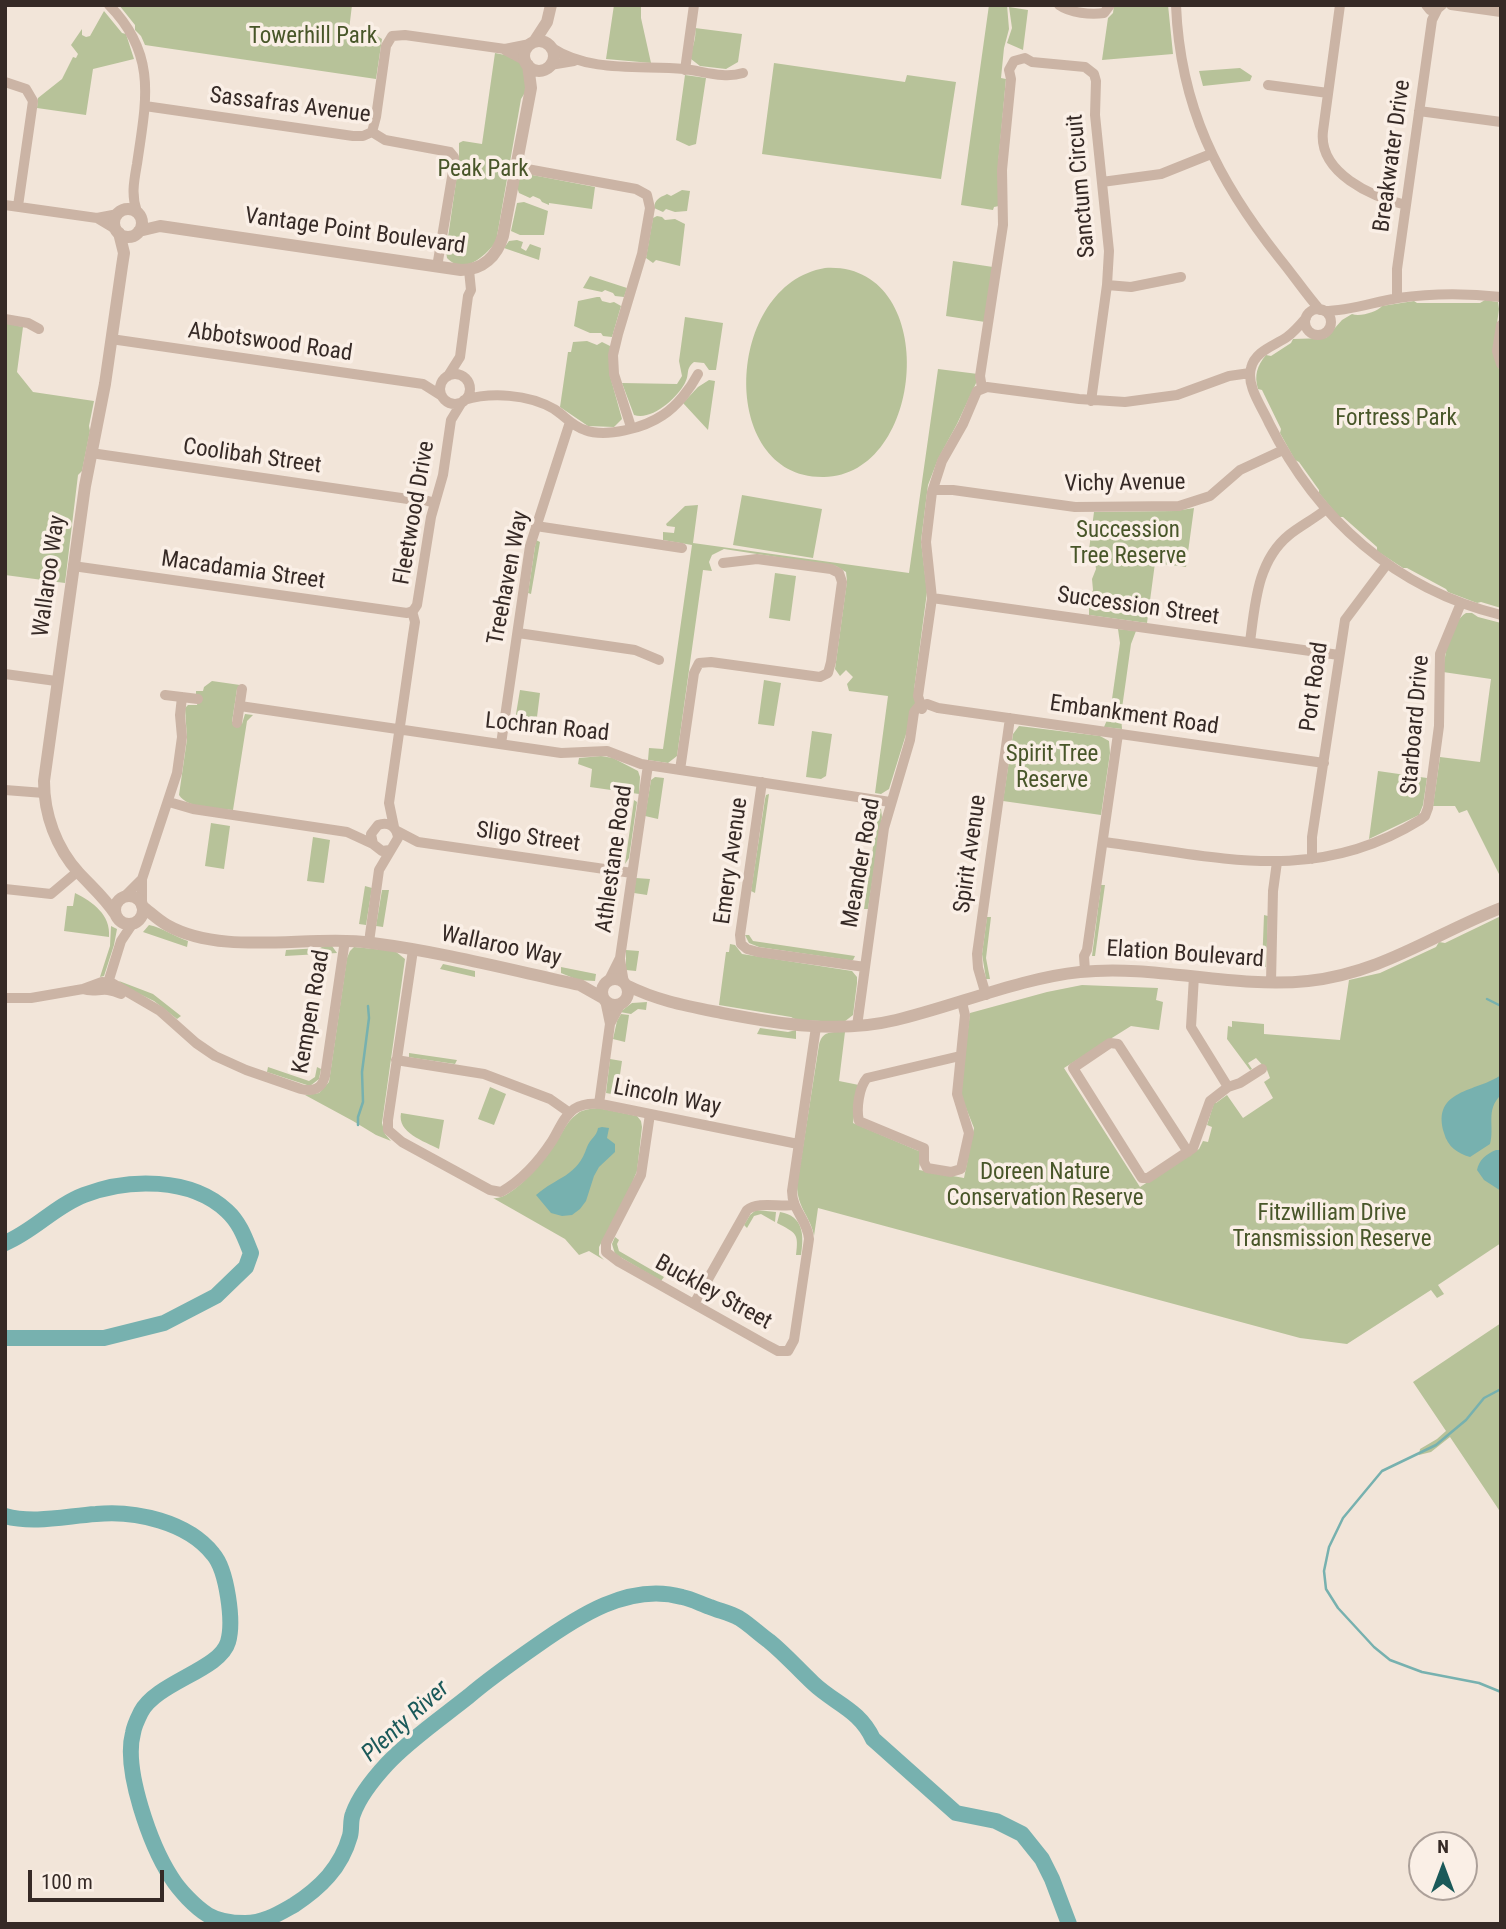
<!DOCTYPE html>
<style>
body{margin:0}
#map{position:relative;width:1506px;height:1929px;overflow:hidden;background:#f2e5d9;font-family:"Roboto Condensed",sans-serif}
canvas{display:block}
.frame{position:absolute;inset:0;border:7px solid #362a26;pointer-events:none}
.north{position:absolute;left:1408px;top:1831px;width:70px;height:70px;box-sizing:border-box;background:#faefe6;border:2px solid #aca099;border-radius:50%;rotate:0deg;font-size:19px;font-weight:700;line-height:28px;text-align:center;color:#362a26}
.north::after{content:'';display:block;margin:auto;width:24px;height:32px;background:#1a5959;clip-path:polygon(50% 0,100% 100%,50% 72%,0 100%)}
.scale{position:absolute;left:28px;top:1870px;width:136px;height:32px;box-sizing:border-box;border:4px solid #362a26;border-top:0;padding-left:9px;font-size:21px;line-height:24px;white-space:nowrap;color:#362a26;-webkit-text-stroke:5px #faefe6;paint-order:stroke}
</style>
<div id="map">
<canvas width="1506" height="1929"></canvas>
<div class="frame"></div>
<div class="north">N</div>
<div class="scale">100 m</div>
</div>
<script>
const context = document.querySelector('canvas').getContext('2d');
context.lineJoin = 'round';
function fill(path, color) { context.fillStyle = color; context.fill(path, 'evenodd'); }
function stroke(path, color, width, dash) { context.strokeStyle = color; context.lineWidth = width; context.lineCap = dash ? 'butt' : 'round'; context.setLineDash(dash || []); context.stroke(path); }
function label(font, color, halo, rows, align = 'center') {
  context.font = font + ' "Roboto Condensed",sans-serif'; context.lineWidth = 7; context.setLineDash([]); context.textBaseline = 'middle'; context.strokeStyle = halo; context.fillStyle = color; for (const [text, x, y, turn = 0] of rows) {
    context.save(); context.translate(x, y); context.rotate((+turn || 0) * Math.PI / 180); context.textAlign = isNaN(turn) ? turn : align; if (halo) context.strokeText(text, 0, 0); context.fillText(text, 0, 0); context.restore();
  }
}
fill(new Path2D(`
 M119 5H352L349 30C358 35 364 34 374 34L382 39 376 79 145 45 141 36 135 30V25Z
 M614 5H641V18L651 63 606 59Z
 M989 5H1007L1009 29 1004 48 1001 78 1006 79 998 165 999 206 994 207 993 210 961 205Z
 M1114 5H1168L1173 54 1102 60 1108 18 1113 13Z
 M1009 7 1028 10 1023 50 1007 43 1012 28Z
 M104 11 122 33 126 34 134 59 93 69 86 115 37 108 38 98 62 79 73 57 76 58 78 54 71 45 82 29V35L86 37 90 36Z
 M695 28 742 34 738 62 726 69 700 66 691 59C691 48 697 39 695 28Z
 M495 53 510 56 523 65 526 91 521 99 496 242C485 256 464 276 447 258L446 251 459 161V143L463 141 482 144Z
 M774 63 905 82 907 75 956 82 941 179 762 154Z
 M1240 68 1252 76 1250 81 1203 86 1199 71Z
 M685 75 706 78 696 144 689 146 676 140Z
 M527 174 595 187 592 209 549 203V205L542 202 540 199 533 196 530 198 519 193 517 187 520 177Z
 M682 190 690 191 687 211 675 212 666 209 663 212 654 208C655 199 659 198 667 194L671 196Z
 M524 202 548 211 544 235H520L511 231 517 203Z
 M657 216 662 217 665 220 675 219 685 224 680 266 656 260 653 263 646 258 653 218Z
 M517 240 523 242 521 248 526 251 530 244 541 248 539 260 504 248 509 241Z
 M953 261 993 267 985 322 946 316Z
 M825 268C942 261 927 476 824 477 717 479 724 285 825 268Z
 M590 276 627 288 624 297 615 296 613 293 605 290 602 292 583 288Z
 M597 297H600L602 301 610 303 614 302 621 306 612 337 603 336 601 333H590L574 326 578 301Z
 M1485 300 1498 302 1499 309 1493 353 1501 374V608L1481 602 1477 603 1448 592 1446 589 1407 568H1403L1377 551V547L1343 517H1339L1319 493V490L1299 462 1295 460 1280 433 1281 429 1262 390 1258 389C1254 375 1257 366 1266 355L1271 356 1291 343 1293 339 1326 338 1342 320 1352 314C1360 317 1377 312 1382 306L1414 301 1417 303H1480Z
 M685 317 723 323 716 370H709L704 363 694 362C685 369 690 374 685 383 677 398 652 421 634 415L622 383 677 384 682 376 679 361Z
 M5 323 23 327 17 372 33 392 94 401 89 426 90 431 82 471 78 475 65 583 5 575Z
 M587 341 597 345 602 342 610 346 609 372 622 419 614 427 588 426 560 407 568 352H571L573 342Z
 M938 369 978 374 977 381 957 424 938 459 928 485 921 541 927 592 914 690 916 702 889 789 881 794 875 793 888 696 849 691 847 684 853 677 846 670 840 676 835 669 847 581 846 572 836 566 724 549 712 555 709 562 712 571 703 570 677 756 668 763 648 760 649 748 663 749 692 545 663 540V532L674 533 675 527 667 526 666 524 685 506 698 505 693 543 909 573Z
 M709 380 715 381 708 430 683 403 698 387Z
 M742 495 822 509 813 558 733 545Z
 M1194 508 1186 567 1155 563 1147 623 1089 615V601L1093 590 1092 579 1096 569 1095 562 1097 559 1095 556 1088 557 1094 512 1175 511Z
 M536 540 540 542 531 594 528 593Z
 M775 573 796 576 790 621 769 618Z
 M1466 613H1472L1478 617 1501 623V878L1467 810 1459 813 1455 806H1433L1440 757 1480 762 1491 679 1443 672C1445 654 1450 623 1466 613Z
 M1118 629 1136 631 1131 644 1126 680 1121 715 1122 729 1104 727 1110 713 1120 643Z
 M764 680 781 683 774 726 758 724Z
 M212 681 240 685 237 689 232 722 242 724 245 714 253 715 247 721 233 810C217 808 188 809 179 795L187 739 185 708 188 705H197L199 695 196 694V691H203L204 687Z
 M520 690 540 693 535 733 518 731 514 726Z
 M1019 726 1100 736 1109 741 1110 753 1101 815 1003 801 1013 734Z
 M812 731 832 734 826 776 821 779 806 777Z
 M601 756 613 758 638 771 640 777 639 794 590 787 592 769 578 764 579 758Z
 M1378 771 1427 778 1423 805 1419 815 1369 839Z
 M655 777 664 778 658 819 645 816 651 780Z
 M769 794 755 893 751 891 765 799 766 795Z
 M634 800 637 802 629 858 625 864Z
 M877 805 881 809 882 817 868 909H864L878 813 875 809Z
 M211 823 230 826 224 869 205 866Z
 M313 837 330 840 324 883 307 881Z
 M636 878 650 879 647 895 634 893Z
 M1101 885H1105L1095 956H1092Z
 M365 886 372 888 366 925 359 924Z
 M382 890H389L383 927 376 926Z
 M75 893C93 902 111 915 109 937L64 931 67 906H73Z
 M1264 915 1268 916 1266 967H1262Z
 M1501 916V1243L1438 1285 1444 1294 1437 1298 1431 1290 1347 1344 1300 1338 818 1208 814 1236C811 1217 797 1208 797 1185L819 1045C822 1030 833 1032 845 1032L839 1081 859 1085 853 1123 921 1152 919 1170 964 1178 974 1128 960 1093 970 1013 1047 992 1082 985 1158 988 1156 1000 1163 1002 1159 1030 1131 1026 1064 1068 1140 1187 1199 1149 1203 1141 1208 1142 1212 1127 1207 1125 1214 1103H1216L1227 1095 1243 1118 1273 1098 1264 1082 1270 1078 1267 1070 1256 1058 1248 1063 1252 1069 1250 1070 1227 1039 1228 1026 1232 1027V1021L1264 1024V1034L1340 1040 1349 980 1380 973 1436 947 1439 942 1445 943Z
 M987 917H991L986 958 990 979H986L982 954Z
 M149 925C163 928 173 936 188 941L187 947 143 932Z
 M111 926 117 929 114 945 104 976 100 977 110 946Z
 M745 935H749L753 941 855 956 853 960H848L759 947 749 943Z
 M730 944 735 945 742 954 852 971 857 977V983L853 1015 844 1022 797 1020 791 1017 719 1005 726 952H729Z
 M326 945 332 946 337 953 285 956 286 950 320 948Z
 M354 947 395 951 405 959 382 1123 385 1134 391 1141 376 1135 353 1121 305 1095 319 1093 329 1082 347 958 350 951Z
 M626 950 639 951 636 971 626 970Z
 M443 964 475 971V977L440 969Z
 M561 967 596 974 595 981 578 980 561 973Z
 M119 981 153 994 181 1016 177 1019 154 1001 123 986Z
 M647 1002 646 1010 638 1009 631 1014 620 1012 632 1003Z
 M621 1014 629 1015 625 1042 613 1039 617 1021Z
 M760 1028 788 1032 796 1030V1039L757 1034Z
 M409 1053 457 1060 455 1064 414 1058 409 1057Z
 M610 1059 622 1061 617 1095 606 1093Z
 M268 1067 309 1081 315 1077 317 1067 321 1069 319 1079 310 1086 267 1072Z
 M490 1087 506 1094 494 1125 478 1119Z
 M598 1108 637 1116 641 1121 642 1127 637 1171 627 1195 599 1247V1255L604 1260 589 1251 579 1255 565 1239 493 1198C510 1201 541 1164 551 1150 560 1139 565 1122 577 1114 583 1109 591 1109 598 1108Z
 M401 1113 444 1120 439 1149C424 1141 397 1133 401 1113Z
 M756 1210 776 1212 775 1222 761 1214 754 1216 747 1228 744 1225 750 1215Z
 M780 1212C804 1216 804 1236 801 1255H796C799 1233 796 1233 777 1223Z
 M615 1237 619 1240 617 1244 619 1251 664 1277 661 1281 615 1254 612 1244Z
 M1501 1323V1513L1450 1437 1431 1452 1419 1455 1420 1449 1437 1439 1446 1431 1413 1382Z`), '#b7c299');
fill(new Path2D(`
 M1501 1075V1095C1485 1110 1495 1126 1490 1144L1470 1157C1457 1153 1448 1147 1444 1133 1431 1089 1477 1092 1501 1075Z
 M602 1127 609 1128 607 1138 615 1144V1152L599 1167 594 1176 586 1201 580 1209 572 1215 562 1216 551 1213 536 1195C558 1176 577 1177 587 1147 590 1139 597 1136 598 1128Z
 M1496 1150H1501V1191L1484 1180 1477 1170C1479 1160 1486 1154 1496 1150Z`), '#77b1af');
stroke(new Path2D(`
 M1487 999 1501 1006
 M358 1125V1117L363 1102 362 1072 369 1018 368 1006
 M1501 1389 1484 1398 1466 1420 1436 1445 1382 1471 1343 1518 1329 1547 1324 1571 1326 1589 1338 1608 1374 1647 1390 1660 1422 1672 1479 1683 1501 1692`), '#77b1af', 2.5);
stroke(new Path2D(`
 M5 1243C34 1231 55 1206 84 1195 128 1178 191 1177 227 1211 240 1223 245 1238 251 1253L246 1267 216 1296 164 1323 104 1338H5
 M5 1516C34 1524 66 1516 96 1514 135 1510 188 1522 213 1554 227 1570 234 1622 228 1642 220 1670 157 1682 141 1712 138 1718 134 1726 133 1733 123 1770 151 1846 171 1877 179 1890 195 1907 208 1915 218 1921 233 1923 245 1923 264 1923 278 1914 294 1905 320 1888 341 1868 350 1836 352 1829 350 1821 353 1814 359 1797 375 1777 387 1764 408 1741 444 1716 469 1696 490 1678 513 1662 536 1646 577 1617 629 1582 682 1597 692 1599 701 1604 710 1607 720 1611 730 1613 739 1618 749 1624 759 1634 769 1641 785 1654 798 1669 813 1683 835 1704 859 1709 873 1739L956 1813 996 1821 1022 1834 1042 1859 1052 1879 1069 1924`), '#77b1af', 16);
stroke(new Path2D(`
 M109 5C158 55 146 101 137 164 134 181 131 195 137 212
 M1059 5C1070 13 1091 15 1104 13L1110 5
 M1176 5C1180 107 1218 181 1280 259 1294 276 1305 293 1320 310
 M1340 5 1323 131C1318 173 1372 197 1406 205
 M1426 5 1430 10 1435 11 1442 5
 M1451 5 1501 12
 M552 48C590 73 641 65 684 69 703 71 724 79 743 73
 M505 50 526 61
 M550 65 574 61
 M685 70 694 5
 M5 82 26 89 33 101 18 206
 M1268 85 1328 93
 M145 106 353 136H363L372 132 385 140 450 152 454 157V165L437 267
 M1419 111 1501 122
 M372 132 376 117 386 46 392 36 405 35 505 49 530 44
 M516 167 636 189 647 195 650 208 642 254 618 334 613 355 614 374 631 427
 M1102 182 1161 174 1211 154
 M5 205 97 218 118 214
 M97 218 117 230
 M1107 285 1131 287 1181 277
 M1397 298V269L1432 20 1437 10
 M1305 322a13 13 0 1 1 26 0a13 13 0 1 1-26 0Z
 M1324 311C1350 311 1373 302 1398 298 1433 293 1466 293 1501 297
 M1306 318C1300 325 1294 332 1287 337 1274 346 1255 351 1251 368 1246 386 1262 407 1269 423 1317 519 1395 589 1501 615
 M5 319 28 323 39 329
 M1501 325 1497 351 1501 364
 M111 339 423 384 442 396
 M440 389a15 15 0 1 1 30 0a15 15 0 1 1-30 0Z
 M448 376 460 357 468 296 471 290 469 270
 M987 387 1079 399 1125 402 1177 395 1229 376 1250 373
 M982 388 980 376 1003 225 1002 170 1011 79 1009 70 1014 61 1025 58 1032 62 1085 67 1094 74 1096 81 1095 115 1109 251 1107 285 1091 401
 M464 400C491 392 528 394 554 409 565 416 572 426 585 430 606 438 644 428 663 415 677 406 690 389 698 374
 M91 453 408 499 411 497C420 498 426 501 435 503
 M933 490H953L1075 507 1179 506 1210 496 1240 470 1283 450
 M536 526 682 548
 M73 566 407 613
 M932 598 1339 655
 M407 613 413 611 417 605 431 517 443 475 451 420 462 402
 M518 633 635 650 659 660
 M1250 642C1255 605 1257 561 1289 535 1300 526 1314 519 1325 510
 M5 674 56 681
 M165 695 198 699
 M240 706 561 753 607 751 641 764 890 802
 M922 709 918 696 932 598 926 542 932 492 942 461 963 424 977 391 987 387
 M237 723 242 689
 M501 744 530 546 570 422
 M680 770 694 673 699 663 711 662 820 677 828 673 831 662 842 582 839 573 831 569 757 559 723 563
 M762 782 740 935 741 944 747 949 758 952 865 967
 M5 790 44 793
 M169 802 193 809 347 832 373 844
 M394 827 389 803 413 635 415 622 412 611
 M397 831 418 842 632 873
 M1103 842C1217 856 1314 886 1420 820L1425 816 1428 808 1439 726 1440 654 1461 603
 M1312 859V837L1345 620 1387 564
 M5 889 51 894 77 872
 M125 896 142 879
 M142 903V879L177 773 182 737 180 715 182 697
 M369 942 379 870 398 838C397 827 389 821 378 825L371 834 373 844 382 851 390 850
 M413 950 388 1120V1130L402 1142 490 1190 501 1192C522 1180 539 1161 552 1141 559 1130 563 1117 574 1109 584 1103 595 1103 606 1105L798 1144
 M620 959 624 983
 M1085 971 1084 956 1087 950 1118 734
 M609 980 620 958 648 765
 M1271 982 1273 891 1277 862
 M107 986 121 941 133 923
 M83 989 102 982 112 983 160 1011 196 1043 215 1056 246 1070 301 1089C313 1092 322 1089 325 1076L345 940
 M986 995 978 968 977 954 1010 718
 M5 998H31L83 989C97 994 102 985 121 994
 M610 1024 621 1003
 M857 1026 884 828 910 740 914 712 918 707 927 704 938 708 1324 763
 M960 1056 867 1078C859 1087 856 1109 859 1121L924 1148V1162L927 1168 951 1172 961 1169 969 1133 957 1094 965 1015 962 1002
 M396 1060 484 1074 550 1099 570 1113
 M1228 1087 1240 1083 1262 1069
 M599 1104 610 1024 605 1000
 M650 1114 641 1175 606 1243V1252L619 1262 765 1344 778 1351H788L794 1340 809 1239C808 1221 792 1210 792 1191L816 1027
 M1188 1152 1118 1044 1110 1043 1073 1068 1142 1178H1148L1193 1148 1210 1101 1228 1087 1191 1027 1194 976
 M694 1304 747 1210C758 1201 779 1207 794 1205`), '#cbb4a5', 10);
stroke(new Path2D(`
 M524 56a15 15 0 1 1 30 0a15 15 0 1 1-30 0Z
 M534 42 547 22 551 5
 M114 223a14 14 0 1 1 28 0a14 14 0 1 1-28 0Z
 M139 231 160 226 461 270C483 270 497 256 503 236L531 88 528 65
 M115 910a14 14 0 1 1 28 0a14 14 0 1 1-28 0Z
 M142 906C150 912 158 920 167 925 223 957 310 934 372 943 442 952 511 970 580 985L603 998
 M116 915C105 898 92 887 79 873 56 848 44 814 44 781L85 486 105 384 122 266 124 253 119 233
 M602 992a13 13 0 1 1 26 0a13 13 0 1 1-26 0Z
 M626 985C658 1001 687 1006 722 1013 779 1024 838 1034 896 1020 955 1006 1021 978 1080 972 1156 964 1233 989 1308 981 1382 973 1434 934 1501 908`), '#cbb4a5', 12);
label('23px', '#485629', '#faefe6', [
 ["Towerhill Park",313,37],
 ["Peak Park",483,170],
 ["Fortress Park",1396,419],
 ["Succession",1128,531],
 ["Tree Reserve",1128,557],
 ["Spirit Tree",1052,755],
 ["Reserve",1052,781],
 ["Doreen Nature",1045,1173],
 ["Conservation Reserve",1045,1199],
 ["Fitzwilliam Drive",1332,1214],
 ["Transmission Reserve",1332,1240]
]);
label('23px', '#362a26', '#faefe6', [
 ["Sassafras Avenue",290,106,7],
 ["Breakwater Drive",1393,156,-82],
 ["Sanctum Circuit",1082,186,-95],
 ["Vantage Point Boulevard",355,232,8],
 ["Abbotswood Road",270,343,8],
 ["Coolibah Street",252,457,8],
 ["Vichy Avenue",1125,484,-1],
 ["Fleetwood Drive",415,513,-80],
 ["Macadamia Street",243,571,8],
 ["Wallaroo Way",50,576,-82],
 ["Treehaven Way",509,578,-79],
 ["Succession Street",1138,607,8],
 ["Port Road",1315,687,-82],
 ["Embankment Road",1134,716,8],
 ["Starboard Drive",1416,725,-85],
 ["Lochran Road",547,728,6],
 ["Sligo Street",528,838,8],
 ["Spirit Avenue",971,854,-82],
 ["Athlestane Road",615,859,-82],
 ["Emery Avenue",732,861,-82],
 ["Meander Road",862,863,-80],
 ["Wallaroo Way",501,947,12],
 ["Elation Boulevard",1185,955,4],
 ["Kempen Road",312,1012,-80],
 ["Lincoln Way",667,1098,11],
 ["Buckley Street",713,1293,29]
]);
label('italic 24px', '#1a5959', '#faefe6', [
 ["Plenty River",406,1722,-42]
]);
</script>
